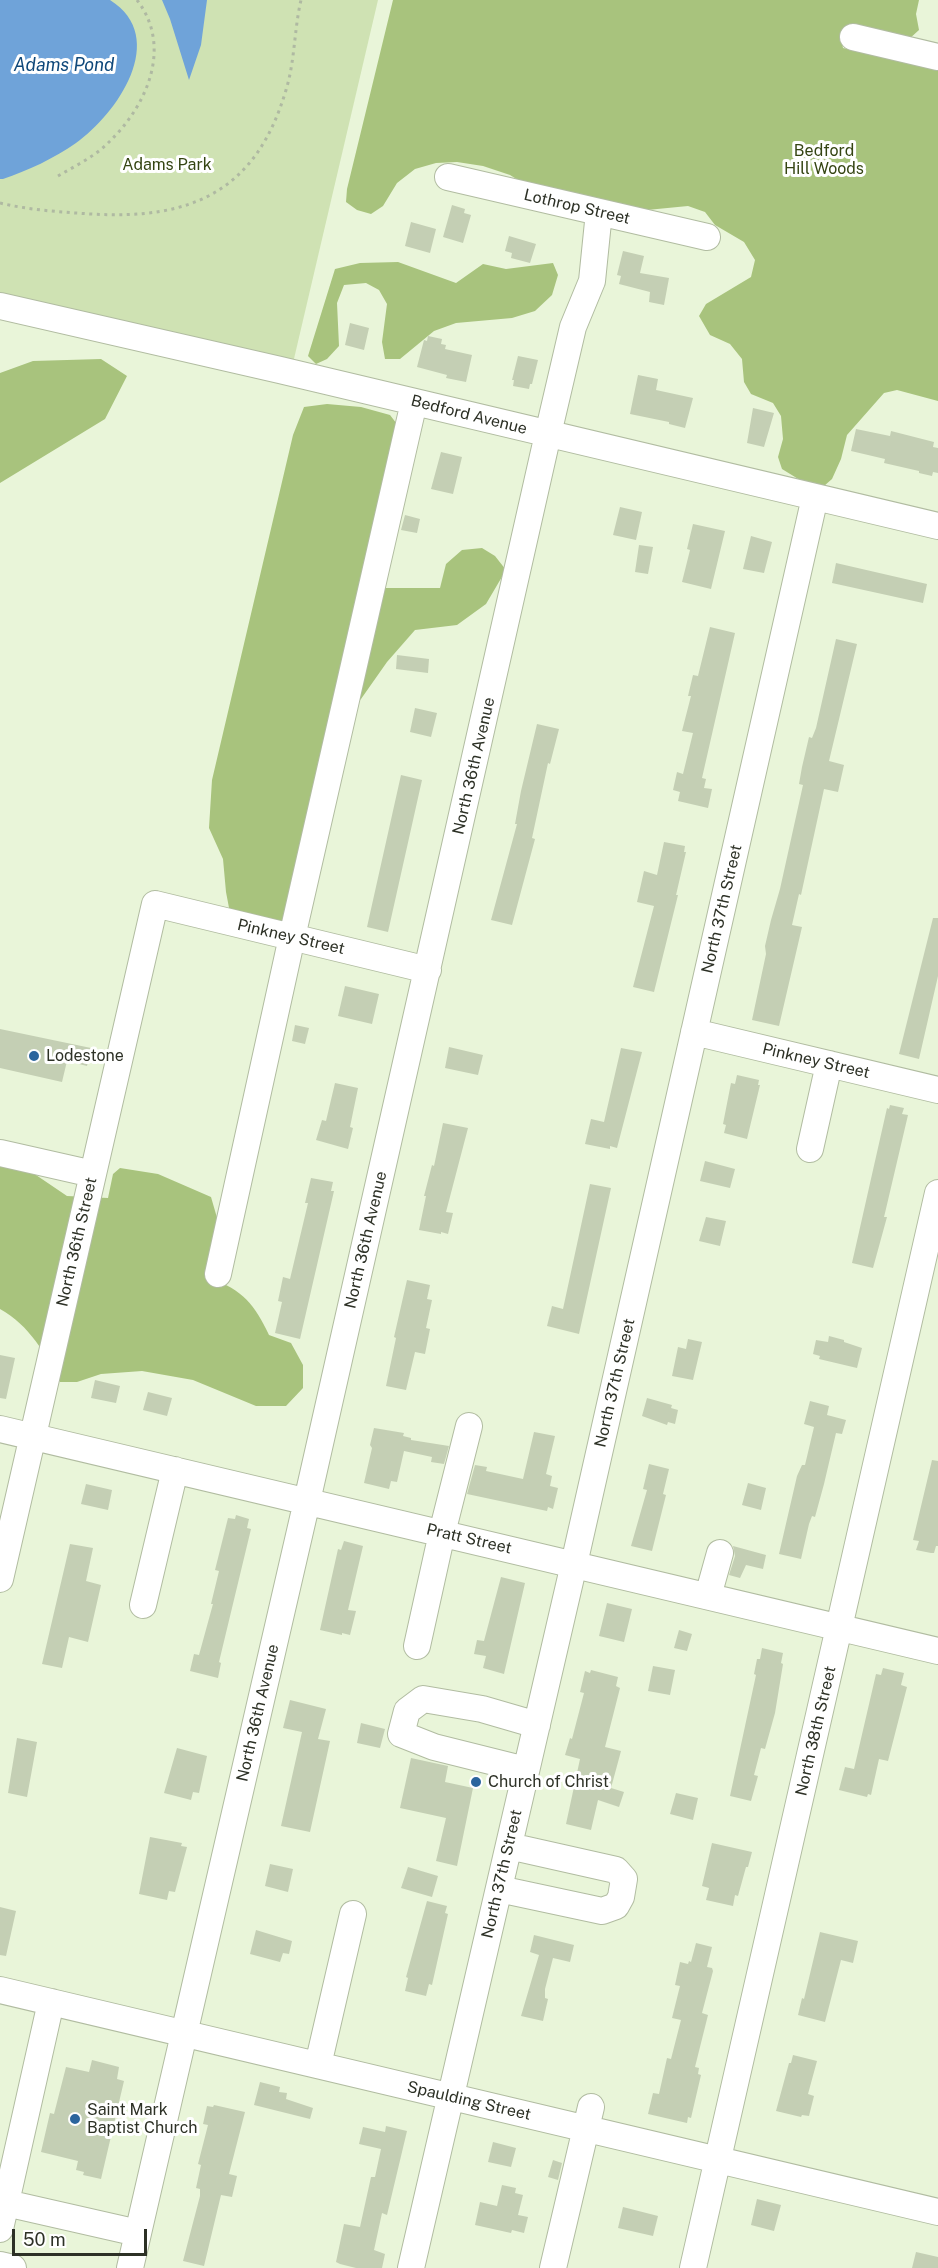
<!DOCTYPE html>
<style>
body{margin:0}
#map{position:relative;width:938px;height:2268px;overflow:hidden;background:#e9f5d9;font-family:"Public Sans",sans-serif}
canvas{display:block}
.scale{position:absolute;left:12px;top:2229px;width:135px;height:27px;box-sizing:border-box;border:3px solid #2d3126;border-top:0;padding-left:8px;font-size:18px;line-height:21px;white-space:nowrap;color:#2d3126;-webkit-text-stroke:4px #fff;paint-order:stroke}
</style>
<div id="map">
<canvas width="938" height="2268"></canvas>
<div class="scale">50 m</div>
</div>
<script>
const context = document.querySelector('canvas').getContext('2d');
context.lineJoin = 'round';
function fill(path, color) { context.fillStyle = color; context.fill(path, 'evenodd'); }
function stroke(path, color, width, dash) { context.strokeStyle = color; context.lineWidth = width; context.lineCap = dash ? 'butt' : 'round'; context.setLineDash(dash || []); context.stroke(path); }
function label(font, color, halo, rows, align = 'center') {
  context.font = font + ' "Public Sans",sans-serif'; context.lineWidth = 6; context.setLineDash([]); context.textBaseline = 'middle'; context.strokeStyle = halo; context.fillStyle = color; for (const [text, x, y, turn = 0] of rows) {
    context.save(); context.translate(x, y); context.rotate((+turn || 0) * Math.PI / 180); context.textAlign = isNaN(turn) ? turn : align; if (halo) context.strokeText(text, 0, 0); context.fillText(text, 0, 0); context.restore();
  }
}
fill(new Path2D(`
 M0 0H378L293 363 0 297Z`), '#cfe2b3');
fill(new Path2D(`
 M393 0H919L916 14 919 30 908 40 841 38 843 48 938 69V401L897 390 884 393 847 435 841 459 832 479 824 486 808 485 782 469 778 457 783 439 781 416 773 403 751 394 744 382 742 359 730 344 710 335 699 316 706 304 751 277 755 260 744 242 715 225 705 212 688 206 647 210 531 188 510 175 483 166 457 162 436 163 415 169 397 183 383 206 371 214 357 210 346 202 347 189Z
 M398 262 456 283 483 264 506 269 553 263 558 275 552 295 535 311 512 318 456 323 434 331 400 359H385L382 342 387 304 379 290 366 283 344 285 337 303 339 346 327 359 316 364 308 356 335 269 360 263Z
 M101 359 127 376 105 419 0 483V373L33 361Z
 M327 404 361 407 390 415 400 428 362 588H440L446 564 462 550 482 548 495 556 506 570 486 604 457 625 415 630 387 662 361 699 333 724 288 907 280 925 230 913 226 892 223 859 209 828 212 780 293 435 304 407Z
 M0 1164 36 1175 67 1196 108 1198 113 1174 120 1168 158 1174 211 1197 220 1228 210 1278C243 1290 255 1305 269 1335L291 1343 303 1365V1388L286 1406H256L193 1380 142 1371 101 1374 77 1382H60C45 1353 30 1326 0 1309Z`), '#a8c37d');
fill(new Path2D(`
 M0 0H110C170 38 117 114 76 143 55 158 27 171 3 179H0Z
 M162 0H207L201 45 189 80 170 19Z`), '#6fa3d9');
fill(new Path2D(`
 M452 205 465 209 464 213 471 215 463 243 443 237Z
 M411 222 436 229 430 253 405 246Z
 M509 236 536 244 530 263 511 258 512 253 505 251Z
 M623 251 644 256 640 273 669 278 664 305 649 302 650 292 619 284 621 276 617 275Z
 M350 323 369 328 364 350 345 345Z
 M428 336 442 339 441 344 446 345 445 349 472 355 466 382 446 378 447 375 417 367 424 340 427 341Z
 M518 356 538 360 532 384H530L529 389 513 386 514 380H512Z
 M638 375 658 379 656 390 693 398 685 428 669 424V422L630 414Z
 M753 408 774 413 764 447 747 443Z
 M856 429 890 436 891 431 934 442 933 447 938 448V473L933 472 932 476 919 473V471L884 463 885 459 851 451Z
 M441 452 462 457 453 494 431 489Z
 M620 507 642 512 636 540 613 535Z
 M405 515 420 519 417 533 401 530Z
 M693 524 725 531 711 589 682 582 690 550 687 549Z
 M751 536 772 542 764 573 743 569Z
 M639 545 653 547 648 574 635 572Z
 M836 563 927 584 923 603 832 583Z
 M710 627 735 633 702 778 706 779 704 788 712 789 708 808 678 801 680 792 673 790 677 772 683 774 693 733 682 731 691 696H688L693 675 698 676Z
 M836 639 857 644 829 761 844 765 838 792 824 789 801 895 799 894 792 925 802 927 779 1026 752 1020 766 954 765 946 771 920 780 889 803 785 799 784 802 767 809 737 812 738 816 728Z
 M397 655 429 659 428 673 396 669Z
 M415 708 437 713 431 737 410 732Z
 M537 724 559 729 550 764 548 763 532 838 535 839 512 925 491 920 517 824H515L521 791Z
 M401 775 422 780 388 932 367 927Z
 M664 842 685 846 684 852H686L676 895H678L654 992 633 987 654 906 637 902 644 871 657 875Z
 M933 918H938V976L919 1059 899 1054Z
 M345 986 379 994 372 1024 338 1016Z
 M295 1025 309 1028 305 1044 292 1041Z
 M0 1029 91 1048 87 1066 67 1061 62 1082 0 1068Z
 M449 1047 483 1055 478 1075 445 1068Z
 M621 1048 642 1052 617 1148 610 1146V1149L585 1144 591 1119 604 1122Z
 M737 1075 759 1080 758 1085H760L747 1139 724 1133 726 1125 723 1124 731 1083 735 1084Z
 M335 1083 358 1088 350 1127 353 1128 348 1149 316 1140 322 1120 326 1121Z
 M890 1105 904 1108 902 1114 908 1115 885 1213 884 1217H887L873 1268 852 1263 887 1108 889 1109Z
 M443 1123 468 1128 446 1212 453 1213 448 1234 441 1232V1234L419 1230 426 1196H424L432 1165 434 1166Z
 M705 1161 735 1169 730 1188 700 1181Z
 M311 1178 333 1182 331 1191H334L300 1339 275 1333 282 1302 278 1301 283 1277 290 1279 308 1203H305Z
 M590 1184 611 1188 579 1334 547 1326 552 1306 563 1309Z
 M706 1217 726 1221 720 1246 699 1241Z
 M407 1280 430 1285 427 1299 432 1300 426 1328 430 1329 425 1354 415 1352 406 1390 386 1386 396 1338 394 1337Z
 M829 1336 844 1340V1342L862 1348 857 1368 819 1359 820 1356 813 1354 816 1340 828 1342Z
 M688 1339 702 1342 693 1380 672 1376 678 1347 686 1349Z
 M0 1355 15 1358 6 1399 0 1398Z
 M95 1380 120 1386 116 1403 91 1398Z
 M148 1392 172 1398 167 1416 143 1410Z
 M647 1398 672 1405 671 1408 678 1410 675 1424 668 1422 667 1425 642 1416Z
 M810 1401 829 1406 827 1415 846 1420 842 1434 836 1433 824 1484 815 1517 812 1516 809 1524 801 1559 779 1554 797 1476 802 1465H805L814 1427 804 1424Z
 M374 1428 404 1433 403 1436 411 1438V1440L449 1446 444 1464 431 1462 432 1457 404 1451 397 1482 391 1481 389 1489 364 1483 372 1448 370 1445Z
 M534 1432 555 1436 546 1474 552 1476 550 1486 558 1488 553 1509 548 1507 547 1511 467 1494 475 1465 487 1467 486 1471 523 1479Z
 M932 1460 938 1461V1546H936L934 1553H931L916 1550 919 1541 913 1540Z
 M649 1464 669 1469 663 1494 666 1495 652 1551 631 1546 647 1490 643 1489Z
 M748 1483 766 1488 761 1510 742 1505Z
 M86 1484 112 1490 108 1510 81 1504Z
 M236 1515 249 1519 247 1528 251 1529 219 1662 221 1663 218 1678 190 1671 194 1654 199 1655 213 1604H211L219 1571 215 1570 228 1518 235 1519Z
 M344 1541 363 1546 348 1610 356 1611 350 1635 342 1633V1635L320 1630 338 1549 341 1550Z
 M70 1544 93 1548 86 1581 101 1585 88 1642 69 1637 62 1668 42 1664Z
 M733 1546 766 1555 763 1569 746 1565 740 1578 729 1575 735 1556Z
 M501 1577 525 1583 504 1674 483 1668 486 1656 474 1654 477 1640 484 1641Z
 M607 1603 632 1609 624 1642 599 1636Z
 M679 1630 692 1634 687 1651 674 1648Z
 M762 1648 783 1653 781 1663 783 1664 775 1713 765 1749 761 1748 754 1775 758 1776 751 1801 730 1796 756 1675 754 1674 757 1659H760Z
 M653 1666 675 1670 670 1695 648 1691Z
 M883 1668 904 1673 901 1685 907 1687 888 1761 879 1759 871 1795 868 1794 867 1797 839 1790 845 1767 854 1769 876 1674 881 1675Z
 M591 1670 618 1677 616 1686 620 1688 605 1747 621 1751 611 1788 624 1792 619 1807 598 1800 591 1830 566 1824 580 1759 565 1755 570 1738 572 1739 584 1693 580 1692 585 1671 590 1673Z
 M290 1700 326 1709 318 1739 330 1741 310 1832 281 1826 302 1732 283 1728Z
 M361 1723 385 1729 380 1748 357 1743Z
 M17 1738 37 1742 27 1797 8 1793Z
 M177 1748 207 1756 199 1793 193 1792 191 1800 164 1793Z
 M411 1758 448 1766 445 1782 473 1788 457 1866 436 1861 446 1818 400 1808Z
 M676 1793 698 1798 693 1820 670 1814Z
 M150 1837 182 1843 181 1846 187 1847 175 1892 169 1891 167 1900 139 1894Z
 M712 1843 752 1852 748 1867H746L738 1896 735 1895 733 1906 706 1900 709 1888 702 1886Z
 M270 1864 293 1869 288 1892 265 1886Z
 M408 1867 438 1876 432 1897 401 1888Z
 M427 1901 447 1906 445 1913 448 1914 432 1985 429 1984 426 1996 405 1991 408 1978 406 1977Z
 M0 1907 16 1911 6 1956 0 1955Z
 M256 1930 292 1941 289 1954 283 1953 280 1962 250 1954Z
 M820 1932 858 1941 853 1963 841 1960 825 2022 798 2015 802 1998 804 1999Z
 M534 1935 574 1945 570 1962 553 1958 545 1989V1998L548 1999 543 2021 521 2016 539 1955 530 1952Z
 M696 1943 712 1947 707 1967 712 1968 713 1971 702 2013 708 2015 695 2067 699 2068 698 2074 701 2075 691 2118 688 2117 687 2123 648 2114 653 2093 659 2094 667 2058 671 2059 681 2020 672 2018 680 1986 675 1985 680 1962 688 1964 689 1961 691 1962Z
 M793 2055 817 2061 808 2094 814 2096 809 2116 802 2115 801 2117 776 2111 789 2063H791Z
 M92 2060 119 2067 117 2079 124 2081 101 2179 83 2175 84 2172 76 2170 78 2161 41 2152 50 2113 54 2114 66 2067 89 2072Z
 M260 2082 280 2087 279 2092 287 2093 286 2099 313 2108 310 2119 254 2105Z
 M214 2105 245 2112 229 2174 237 2176 232 2197 221 2195 204 2266 183 2261 200 2196V2189L196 2188 201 2165 198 2164 208 2125 203 2124 207 2106 213 2107Z
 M386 2126 407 2131 387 2215 382 2213 374 2250 385 2254 382 2268H356L340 2264 336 2262 344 2224 360 2227 371 2177H375L381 2149 359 2144 363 2127 385 2132Z
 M493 2142 516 2148 511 2167 488 2162Z
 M553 2160 562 2163 558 2180 548 2177Z
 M502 2185 516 2188 515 2193 523 2195 518 2215 528 2217 524 2233 512 2230 511 2233 475 2225 480 2202 497 2206Z
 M757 2199 781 2205 774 2231 751 2225Z
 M623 2207 658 2216 653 2236 618 2228Z
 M916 2252 938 2257V2268H912Z`), '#c4cfb4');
const minor = new Path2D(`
 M853 37 938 57
 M448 177 707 237
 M0 306 280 370 938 526
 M694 1032 938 1090
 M810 1149 829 1064
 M0 1153 93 1174
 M218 1274 292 937 414 402
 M0 1429 938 1651
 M0 1579 155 904 428 970
 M708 1596 720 1553
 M143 1605 175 1470
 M417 1646 442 1533 469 1426
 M526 1770 434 1747 401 1734 407 1711 423 1699 482 1709 537 1725
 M499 1889 602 1911 616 1906 621 1897 624 1879 616 1870 509 1846
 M0 1990 938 2212
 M318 2065 353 1914
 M6 2203 138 2233
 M0 2229 51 2002
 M0 2265 13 2268
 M130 2268 307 1501 548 434 573 327 592 281 599 212
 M411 2268 574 1564 815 497
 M553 2268 591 2107
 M693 2268 938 1193`);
stroke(minor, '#b1bca1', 28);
stroke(new Path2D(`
 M58 176C75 166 94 157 108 143 147 106 173 47 137 0
 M0 203C29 210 60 212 91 214 191 220 256 192 286 90 295 61 294 30 301 0`), '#afb9a2', 3, [3, 4.5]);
stroke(minor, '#fff', 26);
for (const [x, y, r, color] of [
 [34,1056,6,"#2b659d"],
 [476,1782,6,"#2b659d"],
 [75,2119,6,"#2b659d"]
]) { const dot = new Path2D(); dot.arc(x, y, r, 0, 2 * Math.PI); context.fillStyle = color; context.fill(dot); stroke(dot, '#fff', 2); }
label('16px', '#344412', '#fff', [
 ["Bedford",824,151],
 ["Hill Woods",824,169],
 ["Adams Park",167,165]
]);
label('16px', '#2d3126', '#fff', [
 ["Lothrop Street",577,207,13],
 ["Bedford Avenue",469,415,14],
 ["North 36th Avenue",474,766,-77],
 ["North 37th Street",722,909,-77],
 ["Pinkney Street",291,937,13],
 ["Pinkney Street",816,1061,13],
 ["North 36th Avenue",366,1240,-77],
 ["North 36th Street",77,1242,-77],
 ["North 37th Street",615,1383,-77],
 ["Pratt Street",469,1539,13],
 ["North 36th Avenue",258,1713,-77],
 ["North 38th Street",816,1731,-77],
 ["North 37th Street",502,1874,-77],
 ["Spaulding Street",469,2101,13]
]);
label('16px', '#2d3126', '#fff', [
 ["Lodestone",46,1056],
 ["Church of Christ",488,1782],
 ["Saint Mark",87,2110],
 ["Baptist Church",87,2128]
], 'left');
label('italic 18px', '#0f487a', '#fff', [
 ["Adams Pond",64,65]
]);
</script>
